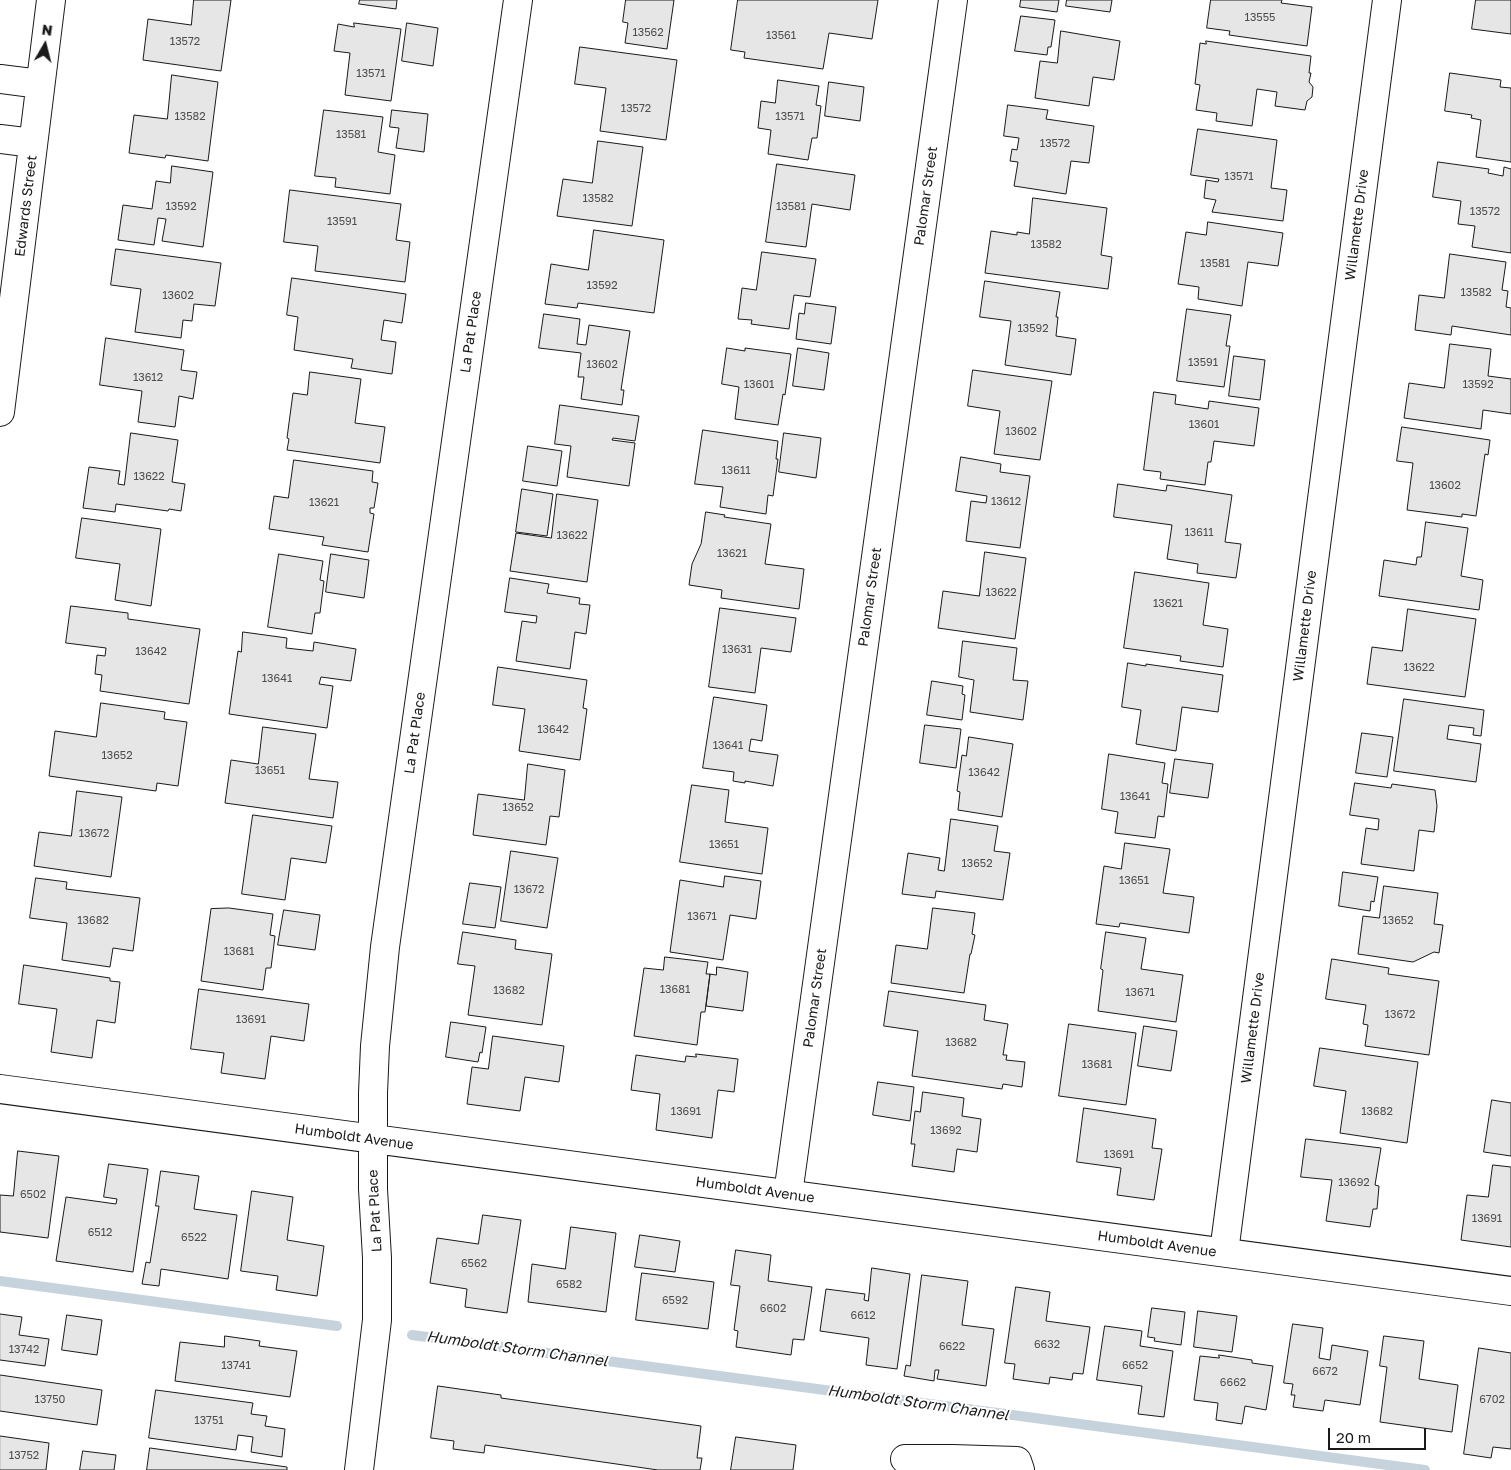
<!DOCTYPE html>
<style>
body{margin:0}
#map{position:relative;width:1511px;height:1470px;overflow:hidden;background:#fff;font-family:"Golos Text",sans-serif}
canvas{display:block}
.north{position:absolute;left:20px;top:20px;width:50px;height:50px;-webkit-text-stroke:4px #fff;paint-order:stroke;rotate:8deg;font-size:14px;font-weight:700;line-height:20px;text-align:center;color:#1a1a1a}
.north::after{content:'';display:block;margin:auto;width:18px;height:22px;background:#1a1a1a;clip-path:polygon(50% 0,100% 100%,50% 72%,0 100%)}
.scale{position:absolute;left:1328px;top:1428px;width:98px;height:22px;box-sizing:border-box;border:2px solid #1a1a1a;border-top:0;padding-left:6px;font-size:15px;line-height:18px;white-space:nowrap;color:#1a1a1a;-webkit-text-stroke:4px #fff;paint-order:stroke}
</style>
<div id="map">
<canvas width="1511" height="1470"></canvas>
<div class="north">N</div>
<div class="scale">20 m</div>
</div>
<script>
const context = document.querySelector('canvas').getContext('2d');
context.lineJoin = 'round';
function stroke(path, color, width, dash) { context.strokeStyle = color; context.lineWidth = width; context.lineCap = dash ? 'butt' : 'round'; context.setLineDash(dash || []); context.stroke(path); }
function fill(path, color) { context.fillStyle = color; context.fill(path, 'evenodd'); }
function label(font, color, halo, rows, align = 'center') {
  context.font = font + ' "Golos Text",sans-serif'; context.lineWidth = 4; context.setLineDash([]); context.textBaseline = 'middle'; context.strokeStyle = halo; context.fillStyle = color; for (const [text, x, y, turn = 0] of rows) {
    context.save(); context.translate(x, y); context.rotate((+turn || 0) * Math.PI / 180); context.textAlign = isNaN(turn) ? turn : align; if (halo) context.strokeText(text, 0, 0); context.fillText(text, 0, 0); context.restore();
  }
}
stroke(new Path2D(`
 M0 1281 337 1326
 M412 1335 1425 1470`), '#c6d2dc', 10);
const building = new Path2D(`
 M194 0H231L221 71 143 60 148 19 191 25Z
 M360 0H397L396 9 359 4Z
 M626 0H674L667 49 625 43 628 23 623 22Z
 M738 0H878L872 39 829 33 823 69 744 58 745 52 731 50Z
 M1021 0H1059L1057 12 1020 7Z
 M1067 0H1112L1110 12 1066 6Z
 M1211 0H1282L1281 3 1312 7 1307 46 1229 35 1230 31 1207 28Z
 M1476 0H1511V34L1472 29Z
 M1021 16 1055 20 1051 47H1048L1047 55 1015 51Z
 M354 23 401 29 391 101 345 95 350 53 334 51 338 24 354 27Z
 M407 23 438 28 433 66 402 61Z
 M1061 31 1120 41 1114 80 1093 77 1089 106 1035 98 1040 61 1057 63Z
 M1206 41 1311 56 1309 73H1311L1309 82 1313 87 1312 97 1307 101 1305 110 1275 106 1277 92 1257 89 1252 126 1216 121 1217 113 1196 110 1200 85 1195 84 1200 43 1206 44Z
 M580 47 677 60 666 140 600 131 606 88 575 84Z
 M1450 73 1501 80 1500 87 1511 88V162L1476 157 1481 120 1471 118 1472 115 1445 111Z
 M172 75 218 82 208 161 166 155 165 158 129 153 134 115 167 119Z
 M778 80 819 86 816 105 821 106 817 138H812L808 160 768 154 771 130 758 128 761 101 775 103Z
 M829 82 864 87 860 121 825 116Z
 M1008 105 1048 110 1046 119 1094 126 1089 163 1071 161 1066 194 1014 186 1018 162 1010 161 1012 149 1017 150 1019 138 1004 136Z
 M324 110 383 117 378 152 395 155 390 194 335 187 336 178 315 176Z
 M392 110 428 114 424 152 396 148 399 128 390 127Z
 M1198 129 1277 140 1271 188 1287 190 1283 221 1212 212 1216 200 1204 198 1206 180 1218 182 1219 179 1191 175Z
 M598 141 643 147 632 226 557 216 563 179 592 183Z
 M1438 162 1489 169 1488 173 1503 176 1504 167 1511 169V253L1472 247 1475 226 1458 224 1461 201 1433 197Z
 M777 164 855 175 850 210 812 204 806 247 766 242Z
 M172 166 213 172 203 247 162 241 166 219 158 218 154 245 118 240 123 205 152 209 156 181 170 183Z
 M290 190 401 204 396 240 410 242 405 282 315 271 318 246 284 242Z
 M1033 198 1107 208 1101 255 1112 257 1108 289 985 273 991 231 1017 235V232L1029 234Z
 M1208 222 1283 233 1278 266 1248 262 1242 306 1198 299 1199 287 1178 284 1186 232 1206 235Z
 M594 230 664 240 654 313 578 303 577 308 545 304 551 264 588 270Z
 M116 249 221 263 215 306 194 304 192 321 183 320 181 338 135 332 141 289 111 285Z
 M762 252 816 259 810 297 794 295 789 329 751 324 752 320 738 319 742 288 756 290Z
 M1450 254 1506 262 1502 290 1508 291 1506 307 1511 308V335L1452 326 1451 335 1415 330 1419 295 1444 298Z
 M292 278 406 294 402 323 384 320 381 340 396 342 392 374 351 368 353 359 294 350 298 317 287 315Z
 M985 281 1060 292 1056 317H1058L1056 336 1076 339 1071 375 1005 365 1011 321 980 317Z
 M806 303 836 307 831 344 796 339 799 313 804 314Z
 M1187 309 1231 315 1226 346H1230L1224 387 1177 381Z
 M544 314 580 319 577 344 586 345 589 325 630 331 621 390H624L622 405 581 399 584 377H578L581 353 539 348Z
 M106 338 184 350 181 370 197 372 193 399 179 396 175 427 138 422 142 391 100 385Z
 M1450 344 1491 349 1488 376 1511 379V414L1483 410 1481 429 1404 418 1409 383 1444 388Z
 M727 348 745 351V348L791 354 785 395 783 394 778 425 735 419 739 387 722 384Z
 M798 348 829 353 824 390 793 386Z
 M1234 356 1265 360 1260 400 1229 396Z
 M973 370 1052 381 1040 460 994 454 1000 411 968 406Z
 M310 372 361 379 355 423 385 427 380 463 287 450 289 439 287 438 293 393 307 395Z
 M1154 392 1176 395 1175 404 1208 409 1209 401 1259 408 1254 446 1214 441 1211 462H1208L1205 485 1160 479 1161 472 1144 470Z
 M560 405 639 416 635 441 613 438 612 440 635 443 629 486 567 477 571 446 555 444Z
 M1402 427 1490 440 1488 455 1485 454 1476 516 1462 514V517L1407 510 1413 463 1397 461Z
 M703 430 778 441 776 459H778L773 496 768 495 766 514 720 507 723 487 695 484Z
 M131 433 178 440 172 482 185 484 181 511 169 509 168 511 116 504 115 512 83 508 89 467 120 471 118 484 124 485Z
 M784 433 821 438 816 478 779 472Z
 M528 446 562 451 557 486 523 481Z
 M961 457 1001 464 1000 472 1030 476 1020 548 966 541 971 501 986 503 987 496 956 491Z
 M294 460 373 471 372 482 378 483 374 508H370V513L374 514 368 552 322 545 324 537 269 529 274 496 288 498Z
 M1118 484 1166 491 1167 485 1232 495 1225 542 1241 544 1236 578 1197 573 1198 564 1167 559 1172 525 1114 517Z
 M522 489 553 494 547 536 516 532Z
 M557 494 598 500 587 582 510 571 516 533 551 538Z
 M706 512 725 515 724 517 771 524 765 564 804 569 799 609 721 598 722 590 689 585 692 564 701 544Z
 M82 518 161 529 151 606 115 600 120 564 76 558Z
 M1426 522 1468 528 1461 576 1483 580 1479 610 1379 596 1384 560 1416 565 1417 557H1421Z
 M985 552 1026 558 1015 639 938 628 943 591 979 596Z
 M279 554 323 561 320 580 324 581 320 613H315L312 634 268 627Z
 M331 554 369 560 364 598 326 592Z
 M1135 572 1209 583 1203 625 1228 629 1223 667 1180 661 1181 656 1124 648Z
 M510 578 549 584 547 593 580 598 579 604 590 605 586 634 575 632 570 669 516 661 522 621 536 623 537 616 505 612Z
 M71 606 128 613V619L200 629 189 704 100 691 102 675 95 674 97 655 105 656 106 648 66 643Z
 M720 608 796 618 791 652 761 648 755 693 709 687Z
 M1408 609 1476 619 1465 697 1367 684 1372 647 1402 651Z
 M243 632 287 638 286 648 313 651 314 642 356 649 351 681 321 677 319 684 333 686 327 728 229 714 238 651 241 652Z
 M963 641 1017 648 1013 680 1028 681 1023 720 970 712 974 680 959 677Z
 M1128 663 1146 666V664L1223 675 1218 712 1182 707 1176 751 1136 744 1141 710 1122 707Z
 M498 667 587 680 583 708 587 709 580 760 519 751 525 709 493 705Z
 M932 681 963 686 962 694 965 695 962 720 927 715Z
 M714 697 767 705 762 741 751 739 749 751 778 755 773 786 745 781V783L733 781 734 772 703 768Z
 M1404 699 1484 710 1481 736 1473 735 1474 728 1449 725 1447 739 1481 744 1476 782 1394 771Z
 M101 703 165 712 164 719 187 722 178 786 157 783 156 791 49 776 55 731 96 737Z
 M925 725 961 729 956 768 920 763Z
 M263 727 316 734 309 779 338 782 333 818 225 803 231 760 258 764Z
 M1362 733 1393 737 1387 777 1356 773Z
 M969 737 1013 744 1002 817 958 810 960 792 957 791 962 755 966 756Z
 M1109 754 1165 763 1162 783 1168 784 1164 817 1158 816 1155 838 1115 833 1118 812 1102 809Z
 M1175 759 1213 764 1208 798 1170 793Z
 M528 764 565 770 559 817 550 816 546 845 473 835 478 794 524 800Z
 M1355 783 1391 788 1392 784 1435 790 1437 806 1434 832 1419 830 1414 871 1361 864 1366 828 1378 830 1379 819 1350 815Z
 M692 785 729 790 725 822 768 828 762 874 680 862Z
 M77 791 122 797 111 877 34 866 39 832 71 836Z
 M253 815 332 826 326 863 291 858 285 900 242 894Z
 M951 819 998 826 994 851 1010 853 1003 900 936 891 935 898 902 894 908 853 940 858 938 870 944 871Z
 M1125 843 1170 849 1163 893 1194 897 1189 933 1120 923 1119 927 1096 924 1104 866 1121 869Z
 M511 851 558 858 547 928 501 921Z
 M1343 872 1378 877 1374 902 1371 901 1370 911 1339 906Z
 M725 876 761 881 756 919 730 915 723 960 670 952 680 880 723 887Z
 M36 878 67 882 66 889 140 898 133 951 113 948 110 967 62 960 67 923 30 918Z
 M470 883 501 887 495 928 463 924Z
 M1384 886 1438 893 1434 924 1443 925 1439 953 1434 952 1413 962 1358 954 1363 916 1379 918Z
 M229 908 273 914 270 935 275 936 271 968H266L263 990 201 981 211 909Z
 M933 908 975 913 972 934 975 935 971 954H970L964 993 891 983 896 945 927 949Z
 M284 910 320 915 315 950 278 945Z
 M463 932 516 940 515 949 552 954 542 1025 468 1015 475 966 458 964Z
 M1106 932 1146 938 1141 969 1183 975 1176 1022 1098 1011 1103 970 1101 969Z
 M665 957 708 962 706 974H710L705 1012H701L697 1045 634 1036 644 968 663 970Z
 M1332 959 1389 968 1388 974 1439 981 1429 1055 1365 1046 1368 1025 1363 1024 1366 1005 1326 999Z
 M24 965 110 978V981L120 982 115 1023 97 1020 92 1058 51 1052 57 1009 19 1004Z
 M717 967 748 972 743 1011 706 1006 710 974 716 975Z
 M199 989 309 1004 304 1041 271 1036 265 1079 221 1073 224 1053 191 1049Z
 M889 991 986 1005 984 1020 1008 1024 1003 1055H1007L1006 1060 1025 1062 1022 1087 1003 1084 1002 1089 912 1076 918 1031 884 1026Z
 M451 1022 486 1027 482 1053 480 1052 478 1062 446 1057Z
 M1069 1024 1136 1033 1126 1105 1059 1096Z
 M1144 1026 1177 1031 1171 1071 1138 1066Z
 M493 1036 564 1046 559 1082 525 1077 520 1111 467 1104 472 1067 488 1069Z
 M1320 1048 1418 1062 1407 1143 1340 1133 1346 1091 1314 1086Z
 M696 1054 738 1059 734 1092 718 1090 712 1138 656 1130 660 1094 631 1090 636 1055 685 1062 686 1056 696 1057Z
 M878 1082 914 1087 910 1121 873 1115Z
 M923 1092 964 1098 962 1116 981 1119 977 1152 957 1149 954 1172 912 1166 915 1144H911L915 1111 920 1112Z
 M1492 1100 1511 1103V1156L1484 1152Z
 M1084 1108 1156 1119 1152 1148 1162 1149 1154 1200 1117 1195 1121 1168 1077 1162Z
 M1306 1139 1381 1148 1375 1185 1379 1186 1377 1209H1373L1370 1227 1326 1221 1332 1180 1301 1177Z
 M18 1151 59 1156 48 1238 0 1232V1195L13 1196Z
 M109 1164 148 1169 133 1272 56 1261 66 1197 116 1204 117 1199 104 1197Z
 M1493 1165 1511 1167V1247L1461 1240 1467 1195 1488 1197Z
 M161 1171 199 1176 194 1209 237 1215 228 1279 161 1269 159 1286 142 1284 146 1262 150 1263 159 1206H156Z
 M252 1191 293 1197 287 1240 324 1246 317 1296 276 1290 278 1276 241 1271Z
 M483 1215 521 1220 507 1313 465 1307 467 1289 430 1283 437 1238 478 1244Z
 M571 1227 616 1233 606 1312 528 1302 532 1264 565 1269Z
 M640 1235 680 1241 675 1272 635 1267Z
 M736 1250 771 1255 768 1281 812 1287 804 1340 793 1339 791 1355 736 1347 738 1331 734 1330 740 1286 731 1285Z
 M872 1268 910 1274 897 1369 866 1365 869 1338 820 1331 826 1289 865 1294 864 1300 868 1301Z
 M642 1273 714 1282 708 1329 636 1320Z
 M922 1275 968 1281 962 1325 994 1329 986 1386 937 1379 939 1370H935L934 1381 904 1376 906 1365 910 1366Z
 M1016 1287 1050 1292 1046 1321 1090 1327 1083 1374 1073 1373 1072 1380 1050 1377 1049 1384 1013 1379 1015 1364 1005 1363Z
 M1152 1308 1185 1312 1181 1345 1154 1341 1155 1338 1148 1337Z
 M1198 1311 1237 1316 1232 1352 1194 1347Z
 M0 1314 22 1317 19 1335 49 1339 45 1366 0 1360Z
 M67 1315 102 1320 97 1355 62 1350Z
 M1293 1324 1323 1328 1319 1358 1330 1360 1332 1345 1368 1351 1360 1405 1325 1400 1323 1411 1293 1407 1295 1395H1291L1293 1384 1284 1383Z
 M1105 1326 1142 1331 1140 1346 1173 1351 1164 1417 1138 1414 1142 1386 1097 1380Z
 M225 1336 260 1341 259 1346 297 1351 290 1397 175 1381 180 1342 224 1347Z
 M1384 1336 1424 1341 1419 1379 1458 1385 1452 1432 1380 1422 1387 1367 1380 1366Z
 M1479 1348 1511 1353V1449L1493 1447 1491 1458 1464 1454Z
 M1219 1355 1252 1360V1363L1273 1366 1266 1410 1245 1406 1242 1424 1216 1420 1218 1403 1194 1400 1200 1356 1219 1358Z
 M0 1375 102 1390 97 1425 0 1411Z
 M438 1386 501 1395V1398L701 1426 697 1458H702L700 1470H658L485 1445 484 1453 453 1449 454 1441 431 1438Z
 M156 1390 253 1403 251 1414 267 1416 265 1426 285 1429 282 1457 251 1452 253 1437 238 1435 236 1450 149 1438Z
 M0 1436 49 1443 46 1470H0Z
 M736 1437 796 1445 793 1470H731Z
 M150 1448 287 1467V1470H147Z
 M83 1451 116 1455 114 1470H80Z`);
fill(building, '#e6e6e6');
stroke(building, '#1a1a1a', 1);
const minor = new Path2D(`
 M0 79 40 84
 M0 139 33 143
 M0 412 51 0
 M0 1089 1511 1291
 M788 1194 953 0
 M1224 1252 1387 0
 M905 1459H952L1017 1461 1020 1470
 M359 1470 377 1320V1258L373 1189V1093L375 1046 385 947 518 0`);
stroke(minor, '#1a1a1a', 30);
stroke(minor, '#fff', 28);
label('11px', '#4d4d4d', null, [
 ["13555",1260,18],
 ["13562",648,33],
 ["13561",781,36],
 ["13572",185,42],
 ["13571",371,74],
 ["13572",636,109],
 ["13582",190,117],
 ["13571",790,117],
 ["13581",351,135],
 ["13572",1055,144],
 ["13571",1239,177],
 ["13582",598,199],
 ["13592",181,207],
 ["13581",791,207],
 ["13572",1485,212],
 ["13591",342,222],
 ["13582",1046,245],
 ["13581",1215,264],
 ["13592",602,286],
 ["13582",1476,293],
 ["13602",178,296],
 ["13592",1033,329],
 ["13591",1203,363],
 ["13602",602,365],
 ["13612",148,378],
 ["13601",759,385],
 ["13592",1478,385],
 ["13601",1204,425],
 ["13602",1021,432],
 ["13611",736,471],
 ["13622",149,477],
 ["13602",1445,486],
 ["13612",1006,502],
 ["13621",324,503],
 ["13611",1199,533],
 ["13622",572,536],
 ["13621",732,554],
 ["13622",1001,593],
 ["13621",1168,604],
 ["13631",737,650],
 ["13642",151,652],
 ["13622",1419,668],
 ["13641",277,679],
 ["13642",553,730],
 ["13641",728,746],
 ["13652",117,756],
 ["13651",270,771],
 ["13642",984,773],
 ["13641",1135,797],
 ["13652",518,808],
 ["13672",94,834],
 ["13651",724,845],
 ["13652",977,864],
 ["13651",1134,881],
 ["13672",529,890],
 ["13671",702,917],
 ["13682",93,921],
 ["13652",1398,921],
 ["13681",239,952],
 ["13681",675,990],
 ["13682",509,991],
 ["13671",1140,993],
 ["13672",1400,1015],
 ["13691",251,1020],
 ["13682",961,1043],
 ["13681",1097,1065],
 ["13691",686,1112],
 ["13682",1377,1112],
 ["13692",946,1131],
 ["13691",1119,1155],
 ["13692",1354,1183],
 ["6502",33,1195],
 ["13691",1487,1219],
 ["6512",100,1233],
 ["6522",194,1238],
 ["6562",474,1264],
 ["6582",569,1285],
 ["6592",675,1301],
 ["6602",773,1309],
 ["6612",863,1316],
 ["6632",1047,1345],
 ["6622",952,1347],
 ["13742",24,1350],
 ["13741",236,1366],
 ["6652",1135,1366],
 ["6672",1325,1372],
 ["6662",1233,1383],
 ["13750",50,1400],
 ["6702",1492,1400],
 ["13751",209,1421],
 ["13752",24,1456]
]);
label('14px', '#1a1a1a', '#fff', [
 ["Palomar Street",926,196,-82],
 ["Edwards Street",26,206,-83],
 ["Willamette Drive",1357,225,-83],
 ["La Pat Place",471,332,-82],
 ["Palomar Street",870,597,-82],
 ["Willamette Drive",1305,626,-83],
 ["La Pat Place",415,733,-82],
 ["Palomar Street",815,998,-82],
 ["Willamette Drive",1253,1028,-83],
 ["Humboldt Avenue",354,1137,8],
 ["Humboldt Avenue",755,1190,8],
 ["La Pat Place",375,1211,-93],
 ["Humboldt Avenue",1157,1244,8]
]);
label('italic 15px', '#1a1a1a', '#fff', [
 ["Humboldt Storm Channel",517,1349,8],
 ["Humboldt Storm Channel",918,1403,8]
]);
</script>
